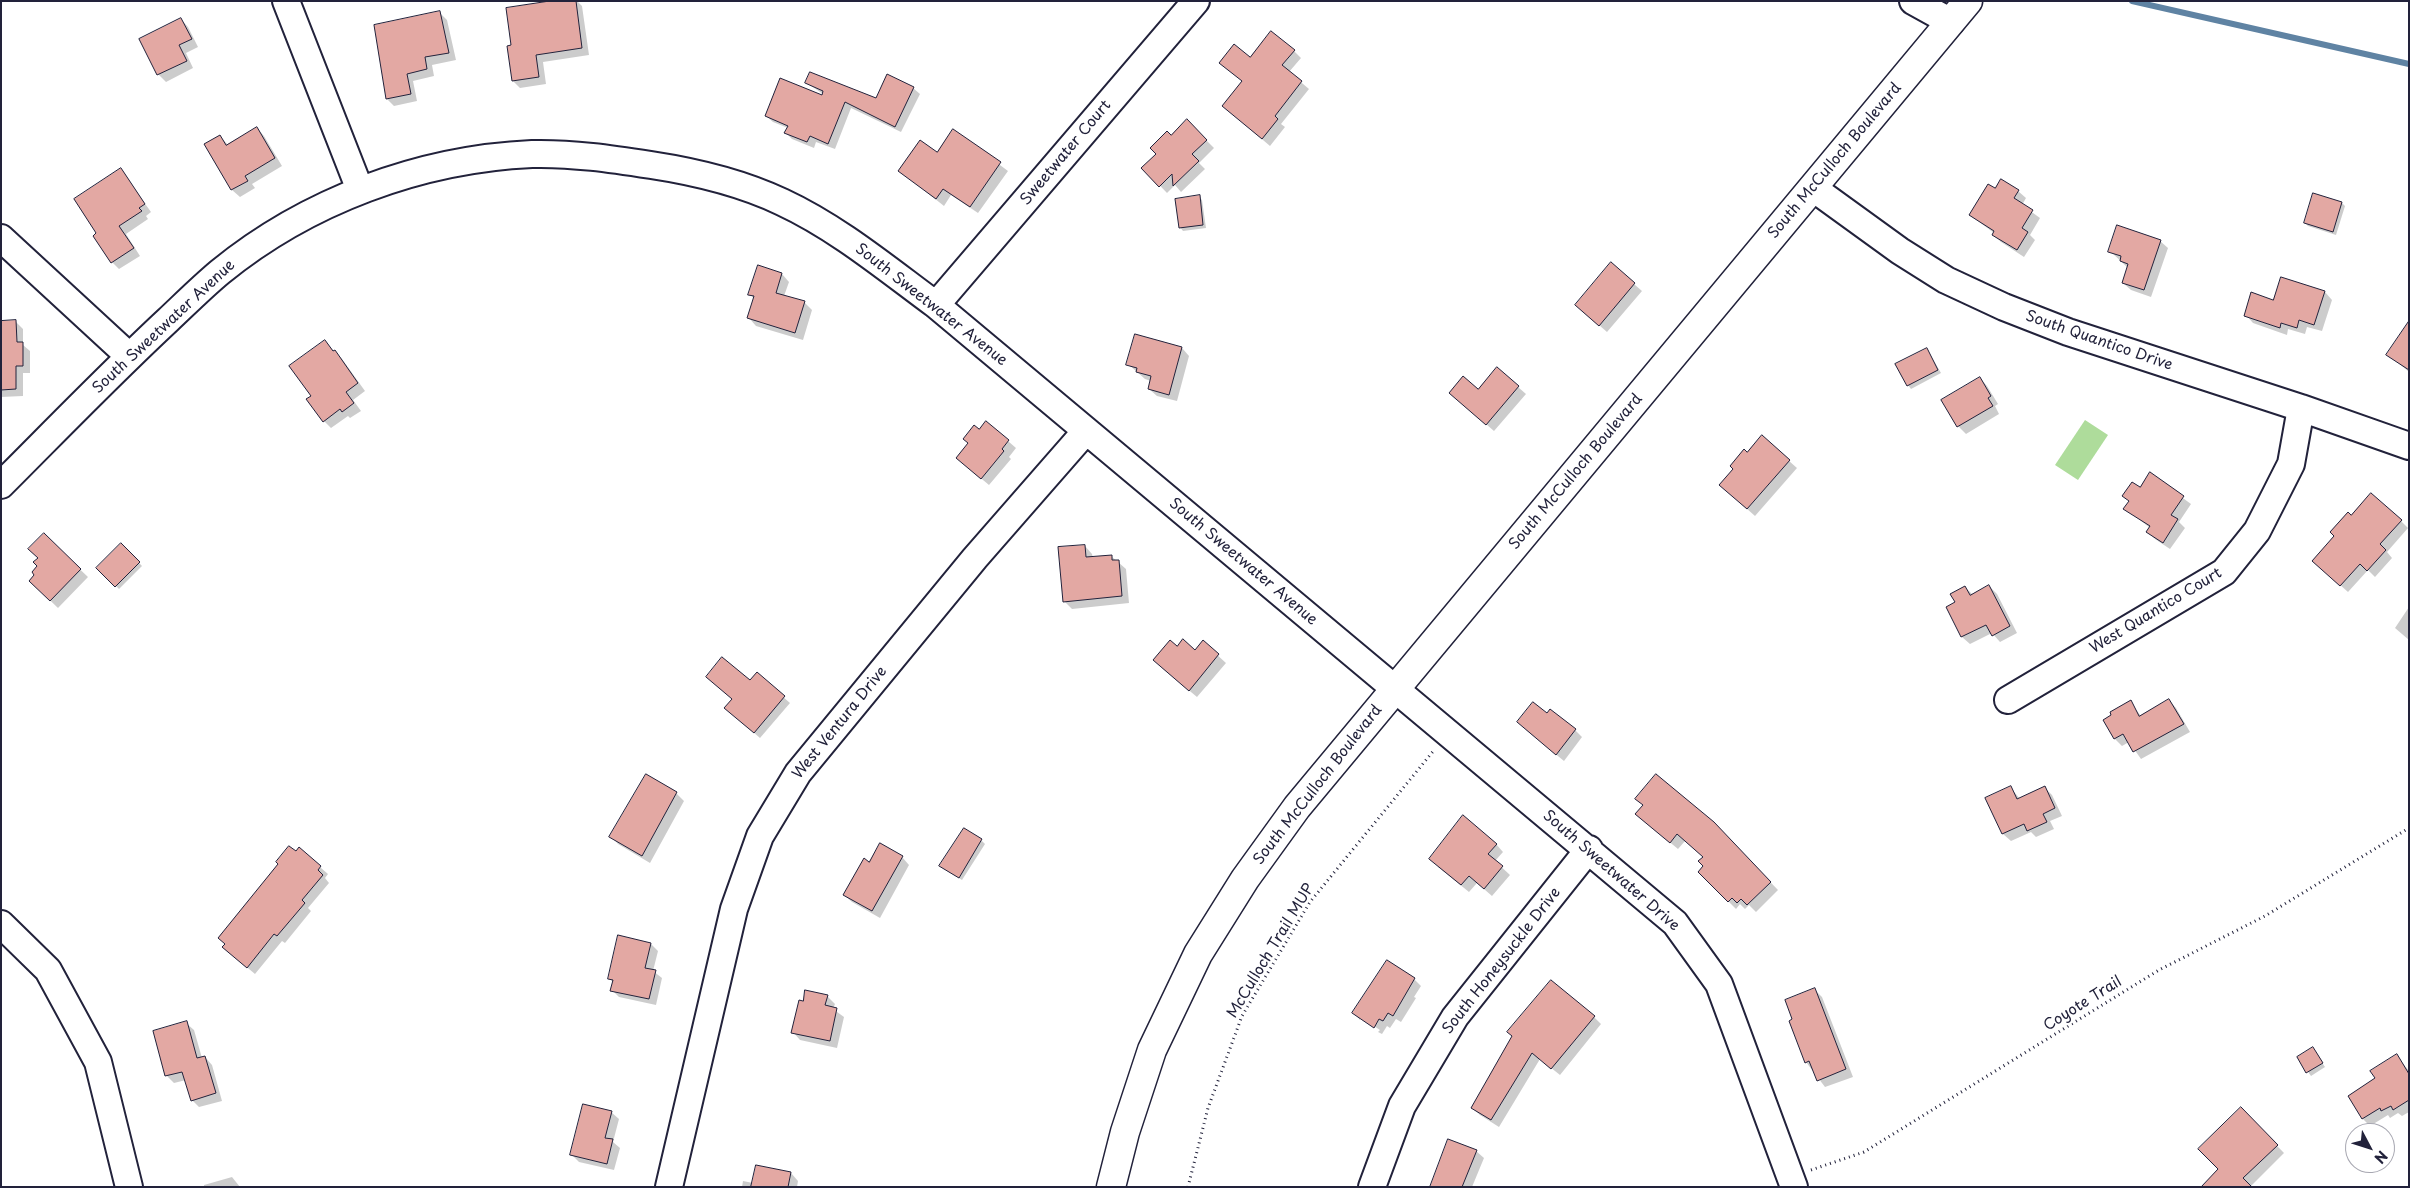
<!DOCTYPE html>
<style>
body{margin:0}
#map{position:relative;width:2410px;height:1188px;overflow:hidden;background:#fff;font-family:"Playpen Sans",sans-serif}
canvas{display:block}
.frame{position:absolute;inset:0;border:2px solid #22223b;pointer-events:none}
.north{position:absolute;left:2345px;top:1123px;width:50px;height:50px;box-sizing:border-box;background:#fff;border:1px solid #a7a7b1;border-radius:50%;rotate:130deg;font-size:14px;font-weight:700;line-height:20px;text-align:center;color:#22223b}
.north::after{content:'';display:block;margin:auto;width:18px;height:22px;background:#22223b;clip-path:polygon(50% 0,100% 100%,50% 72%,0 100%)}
</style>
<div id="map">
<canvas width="2410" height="1188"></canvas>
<div class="frame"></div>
<div class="north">N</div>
</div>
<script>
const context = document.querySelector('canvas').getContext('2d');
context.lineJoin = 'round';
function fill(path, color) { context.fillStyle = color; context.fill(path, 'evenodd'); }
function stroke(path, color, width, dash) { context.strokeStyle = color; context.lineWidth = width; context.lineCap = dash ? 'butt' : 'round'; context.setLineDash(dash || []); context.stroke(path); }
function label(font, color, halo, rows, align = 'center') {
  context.font = font + ' "Playpen Sans",sans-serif'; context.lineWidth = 4.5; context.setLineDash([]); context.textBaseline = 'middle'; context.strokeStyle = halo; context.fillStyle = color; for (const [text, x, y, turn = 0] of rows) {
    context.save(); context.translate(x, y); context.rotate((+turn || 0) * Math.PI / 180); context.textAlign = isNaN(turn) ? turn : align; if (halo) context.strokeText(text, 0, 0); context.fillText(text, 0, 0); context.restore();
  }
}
fill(new Path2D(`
 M2085 420 2108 435 2078 480 2055 465Z`), '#aedc9b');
fill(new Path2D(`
 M559 1H577L582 6 589 55 543 62 546 84 520 88 513 81 512 46Z
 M440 13 447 20 456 60 432 65 434 76 413 81 417 101 394 106 387 99Z
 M181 19 188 27 198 47 186 53 193 68 166 82 158 74 140 39Z
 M1294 51 1301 58 1289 72 1309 89 1281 124 1285 127 1270 146 1223 106 1243 82 1221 63Z
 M807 83 876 99 913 88 920 94 901 132 851 108 835 149 816 142 814 148 792 139 786 133 788 128 773 122 766 116 822 96 823 94Z
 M1187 121 1214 148 1199 163 1205 169 1181 192 1175 185 1167 193 1143 168Z
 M257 128 264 136 282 166 252 184 255 188 240 197 232 190 206 144 220 136 228 145Z
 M953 130 1008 171 978 213 951 195 944 206 900 171 937 153Z
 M121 170 151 212 146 216 148 219 126 234 140 256 119 269 112 262 98 233Z
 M1996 190 2018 191 2026 198 2022 205 2040 218 2030 235 2035 240 2024 257 2001 242 1993 235 1994 233 1970 215Z
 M1199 197 1202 200 1206 228 1183 231 1180 227Z
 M2342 203 2345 206 2336 235 2308 226 2305 223Z
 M2160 241 2168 248 2151 297 2131 290 2123 283 2128 268 2110 251Z
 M1611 264 1642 291 1607 332 1584 312Z
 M782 274 789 282 784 296 804 302 812 310 803 340 756 326 749 318 754 299 750 294Z
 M2325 292 2332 300 2322 331 2307 327 2305 334 2288 329 2287 335 2253 323 2246 315 2274 301Z
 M1 322H16L23 329V345L30 351V373H23V396L1 397Z
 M2409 325V372L2388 354Z
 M325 342 342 359 365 391 353 400 361 411 350 418 348 416 331 428 324 421 313 396Z
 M1182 348 1189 356 1177 401 1157 396 1149 389 1151 381 1145 379 1128 364Z
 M1927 349 1941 373 1911 389 1908 385Z
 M1980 378 1987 386 1998 404 1995 406 1999 414 1966 434 1958 426 1943 400Z
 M1518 387 1526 394 1494 431 1458 400Z
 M986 422 1016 448 1009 457 1011 459 989 485 965 465 979 431Z
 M1762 437 1797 468 1755 516 1728 492 1747 454Z
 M2150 474 2191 504 2179 522 2185 528 2170 549 2155 539 2148 532 2150 528 2125 508 2130 502 2124 496 2140 489Z
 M2351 517 2401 521 2408 528 2387 552 2392 558 2375 577 2368 570 2348 592 2321 568Z
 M44 535 88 577 58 608 30 581 36 575 39 566Z
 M121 544 142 566 119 589 98 568Z
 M1085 546 1092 554 1093 558 1111 556 1126 569 1129 603 1072 609 1064 601Z
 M1989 586 1997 594 2017 633 2000 642 1992 633 1970 644 1962 637 1948 607 1956 603 1965 587 1973 595Z
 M2409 607V640L2395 628Z
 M1203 642 1226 663 1197 697 1162 668 1177 648 1195 651Z
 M757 674 790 703 760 738 732 714Z
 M2169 700 2176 708 2190 732 2141 759 2129 742 2122 746 2115 739 2104 721 2130 702 2141 716Z
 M1547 715 1575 730 1582 737 1564 761 1526 730Z
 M647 776 677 794 684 801 650 863 618 844 611 836Z
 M2044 787 2052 795 2062 816 2050 821 2054 829 2036 837 2031 832 2011 841 2003 834 1987 799 2011 788 2020 799Z
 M1637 799 1713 823 1778 890 1756 912 1749 905 1745 909 1740 904 1736 909 1699 872 1705 867 1704 857 1685 841 1678 849 1644 821V806Z
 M981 840 985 844 962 880 944 869Z
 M1496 844 1503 852 1495 861 1510 875 1492 896 1477 883 1469 892 1438 867Z
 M299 849 328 874 325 878 329 883 308 908 311 911 285 943 282 941 255 974 231 954Z
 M902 857 909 865 880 918 852 902 844 895 870 864Z
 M651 944 658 951 653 971 662 978 656 1005 619 997 612 990 613 982 609 978Z
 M1414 979 1421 986 1414 997 1416 998 1401 1022 1396 1019 1390 1028 1387 1026 1382 1034 1378 1032 1380 1030 1360 1017V1020L1354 1013Z
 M1815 990 1822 997 1853 1077 1825 1087 1806 1062Z
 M827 996 835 1004 833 1009 844 1017 837 1048 800 1040 793 1032 804 1002Z
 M1594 1017 1601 1024 1560 1075 1540 1059 1499 1127 1480 1115 1472 1108 1513 1037Z
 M186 1023 194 1030 202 1058 205 1057 212 1065 222 1101 199 1107 192 1100 186 1080 174 1083 167 1076 154 1032Z
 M2313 1049 2325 1067 2311 1076 2298 1058Z
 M2397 1056 2409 1071V1112L2402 1116 2398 1113 2390 1118 2388 1115 2370 1126 2363 1119 2376 1079Z
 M2241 1109 2284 1153 2250 1187 2220 1169Z
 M611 1112 619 1119 613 1142 620 1148 614 1170 579 1162 571 1154Z
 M1476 1151 1484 1158 1472 1187H1431Z
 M757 1166 791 1173 798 1181 797 1187H742L743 1181 753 1183Z
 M232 1177 240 1187H204V1185Z`), '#0003');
stroke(new Path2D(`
 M2132 1 2409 64`), '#5f83a3', 6);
const building = new Path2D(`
 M550 1H576L582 48 536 55 539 77 512 81 507 46 511 45 506 8Z
 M440 11 449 53 425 57 427 69 407 74 411 94 386 99 374 25Z
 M181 18 192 39 179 45 187 61 157 75 139 39Z
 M1271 31 1295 50 1282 65 1302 81 1275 116 1278 119 1262 139 1222 106 1242 81 1219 63 1234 44 1250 57Z
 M810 72 876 98 887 74 914 87 895 127 845 102 828 144 810 136 807 142 784 133 788 126 765 116 780 78 822 95 823 91 805 83Z
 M1187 119 1207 140 1192 154 1199 161 1173 186 1172 174 1159 187 1141 168 1156 154 1150 148 1167 131 1171 135Z
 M257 127 275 158 245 176 248 181 231 190 204 144 220 135 226 145Z
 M953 129 1001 162 970 207 943 189 936 199 898 171 920 140 937 152Z
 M121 168 145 204 139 208 142 211 119 226 134 248 111 263 93 236 96 233 74 199Z
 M2001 179 2019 190 2014 198 2033 210 2022 228 2028 232 2017 250 1992 235 1994 231 1969 215 1988 184 1995 188Z
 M2313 193 2342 202 2333 232 2304 223Z
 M1200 195 1203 225 1179 228 1175 199Z
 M2117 225 2161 240 2144 290 2122 283 2128 264 2120 261 2121 256 2108 252Z
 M1611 262 1635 283 1599 326 1575 305Z
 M758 265 782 273 776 293 805 301 795 333 747 318 754 296 748 295Z
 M2281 277 2325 291 2314 325 2299 320 2297 328 2281 323 2280 328 2244 316 2251 292 2273 300Z
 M16 320 17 342H23V366H16V389L1 390V321Z
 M2409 321V370L2386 355Z
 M1135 334 1182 347 1169 395 1148 389 1151 376 1136 372 1137 368 1126 365Z
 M325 340 333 351 335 350 358 383 346 392 354 403 342 412 340 409 323 422 306 399 311 396 289 366Z
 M1927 348 1938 370 1907 386 1895 364Z
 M1497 367 1519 386 1486 425 1449 393 1463 376 1478 389Z
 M1980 377 1991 396 1988 398 1993 406 1957 427 1941 400Z
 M986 421 1009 440 1002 449 1004 451 981 479 956 458 968 443 963 439 974 425 979 429Z
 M1762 435 1790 460 1747 509 1719 485 1733 469 1730 466 1744 449 1747 452Z
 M2150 472 2184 496 2171 515 2178 519 2163 543 2146 532 2150 526 2123 509 2129 501 2122 496 2132 482 2140 487Z
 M2371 493 2402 520 2380 544 2386 550 2367 571 2360 564 2340 586 2312 561 2334 536 2330 532 2348 512 2351 515Z
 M44 533 81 569 50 601 29 581 34 575 32 572 37 566 33 562 38 558 28 549Z
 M121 543 140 562 115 587 96 568Z
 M1085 545 1086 557 1112 555V560H1119L1122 596 1063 602 1058 547Z
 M1989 585 2010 626 1992 636 1986 625 1961 637 1946 607 1955 602 1950 594 1965 586 1970 595Z
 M1183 639 1195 650 1203 640 1219 654 1189 691 1153 660 1170 640 1177 646Z
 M722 657 750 680 757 672 785 696 754 733 724 708 732 699 706 677Z
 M2169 699 2184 724 2133 752 2123 734 2114 739 2103 720 2111 715 2110 712 2131 700 2139 716Z
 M1533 702 1547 713 1550 709 1576 729 1556 755 1517 722Z
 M646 774 677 792 642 856 609 837Z
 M1656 774 1714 822 1771 882 1747 905 1741 899 1737 903 1732 898 1728 902 1698 872 1703 866 1698 861 1703 857 1677 834 1670 843 1635 814 1643 805 1635 799Z
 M2011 786 2017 799 2045 786 2055 808 2043 814 2047 822 2027 831 2024 824 2002 834 1985 798Z
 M1463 815 1497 844 1488 854 1503 866 1484 889 1469 876 1461 885 1429 859Z
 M964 828 982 839 959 878 939 866Z
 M880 843 903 856 872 911 843 895 864 858 869 862Z
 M289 846 296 851 299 847 321 866 318 870 323 875 302 900 305 903 277 936 274 934 247 968 222 947 225 944 218 938 278 864 276 862Z
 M618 935 651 943 645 968 656 970 649 999 610 991 613 980 608 979Z
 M1387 960 1415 978 1393 1016 1388 1013 1383 1021 1379 1019 1374 1028 1352 1013Z
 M1551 980 1595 1016 1551 1069 1532 1053 1491 1120 1471 1108 1512 1036 1507 1032Z
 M1815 988 1846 1069 1817 1081 1809 1061 1805 1063 1789 1021 1792 1019 1785 1000Z
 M805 990 828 995 825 1005 837 1008 830 1041 791 1033 799 1000 803 1001Z
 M187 1021 197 1058 205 1056 216 1093 191 1101 182 1072 165 1076 153 1031Z
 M2313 1047 2323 1063 2306 1073 2297 1057Z
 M2397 1054 2409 1074V1100L2393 1110 2391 1106 2381 1111 2380 1108 2362 1119 2348 1096 2375 1078 2370 1071Z
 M583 1104 612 1111 605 1138 613 1139 607 1164 570 1155Z
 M2241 1107 2278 1145 2243 1178 2252 1187H2201L2218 1169 2198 1149Z
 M1448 1139 1477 1150 1462 1187H1430Z
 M756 1165 791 1172 788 1187H751Z`);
fill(building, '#e3a8a3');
stroke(building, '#22223b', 1);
const minor = new Path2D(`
 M286 1 360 190
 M1913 1 1951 22
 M1813 188 1900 251 1946 280 2004 307 2068 332 2301 408 2409 446
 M1 238 129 356
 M936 305 1196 1
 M1 485C56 430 111 373 168 320 185 304 202 287 220 272 307 201 420 159 532 154 572 153 612 159 651 165 697 172 740 182 782 202 838 228 887 269 936 305L1675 923 1719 984 1794 1187
 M2008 700 2224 572 2257 531 2291 464 2301 408
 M1 924 48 970 98 1062 129 1187
 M669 1187 734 909 760 836 798 773 975 558 1086 431
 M1372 1187 1402 1106 1455 1017 1589 849`);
const major = new Path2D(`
 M1111 1187 1125 1132 1152 1050 1198 954 1245 879 1297 807 1968 1`);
stroke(minor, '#22223b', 30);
stroke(major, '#22223b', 31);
stroke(new Path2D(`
 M1811 1170 1864 1152 2159 970 2265 916 2409 828
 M1188 1187 1208 1108 1242 1016 1310 902 1435 749`), '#22223b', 3, [1, 4]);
stroke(minor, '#fff', 26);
stroke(major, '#fff', 28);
label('15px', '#22223b', '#fff', [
 ["Sweetwater Court",1066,153,-50],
 ["South McCulloch Boulevard",1835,161,-50],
 ["South Sweetwater Avenue",931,305,38],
 ["South Sweetwater Avenue",164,327,-43],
 ["South Quantico Drive",2099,341,19],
 ["South McCulloch Boulevard",1576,472,-50],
 ["South Sweetwater Avenue",1243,562,40],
 ["West Quantico Court",2156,611,-31],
 ["West Ventura Drive",840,723,-51],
 ["South McCulloch Boulevard",1318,785,-52],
 ["South Sweetwater Drive",1611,871,41],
 ["McCulloch Trail MUP",1271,951,-59],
 ["South Honeysuckle Drive",1502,961,-52],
 ["Coyote Trail",2083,1004,-32]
]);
</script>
